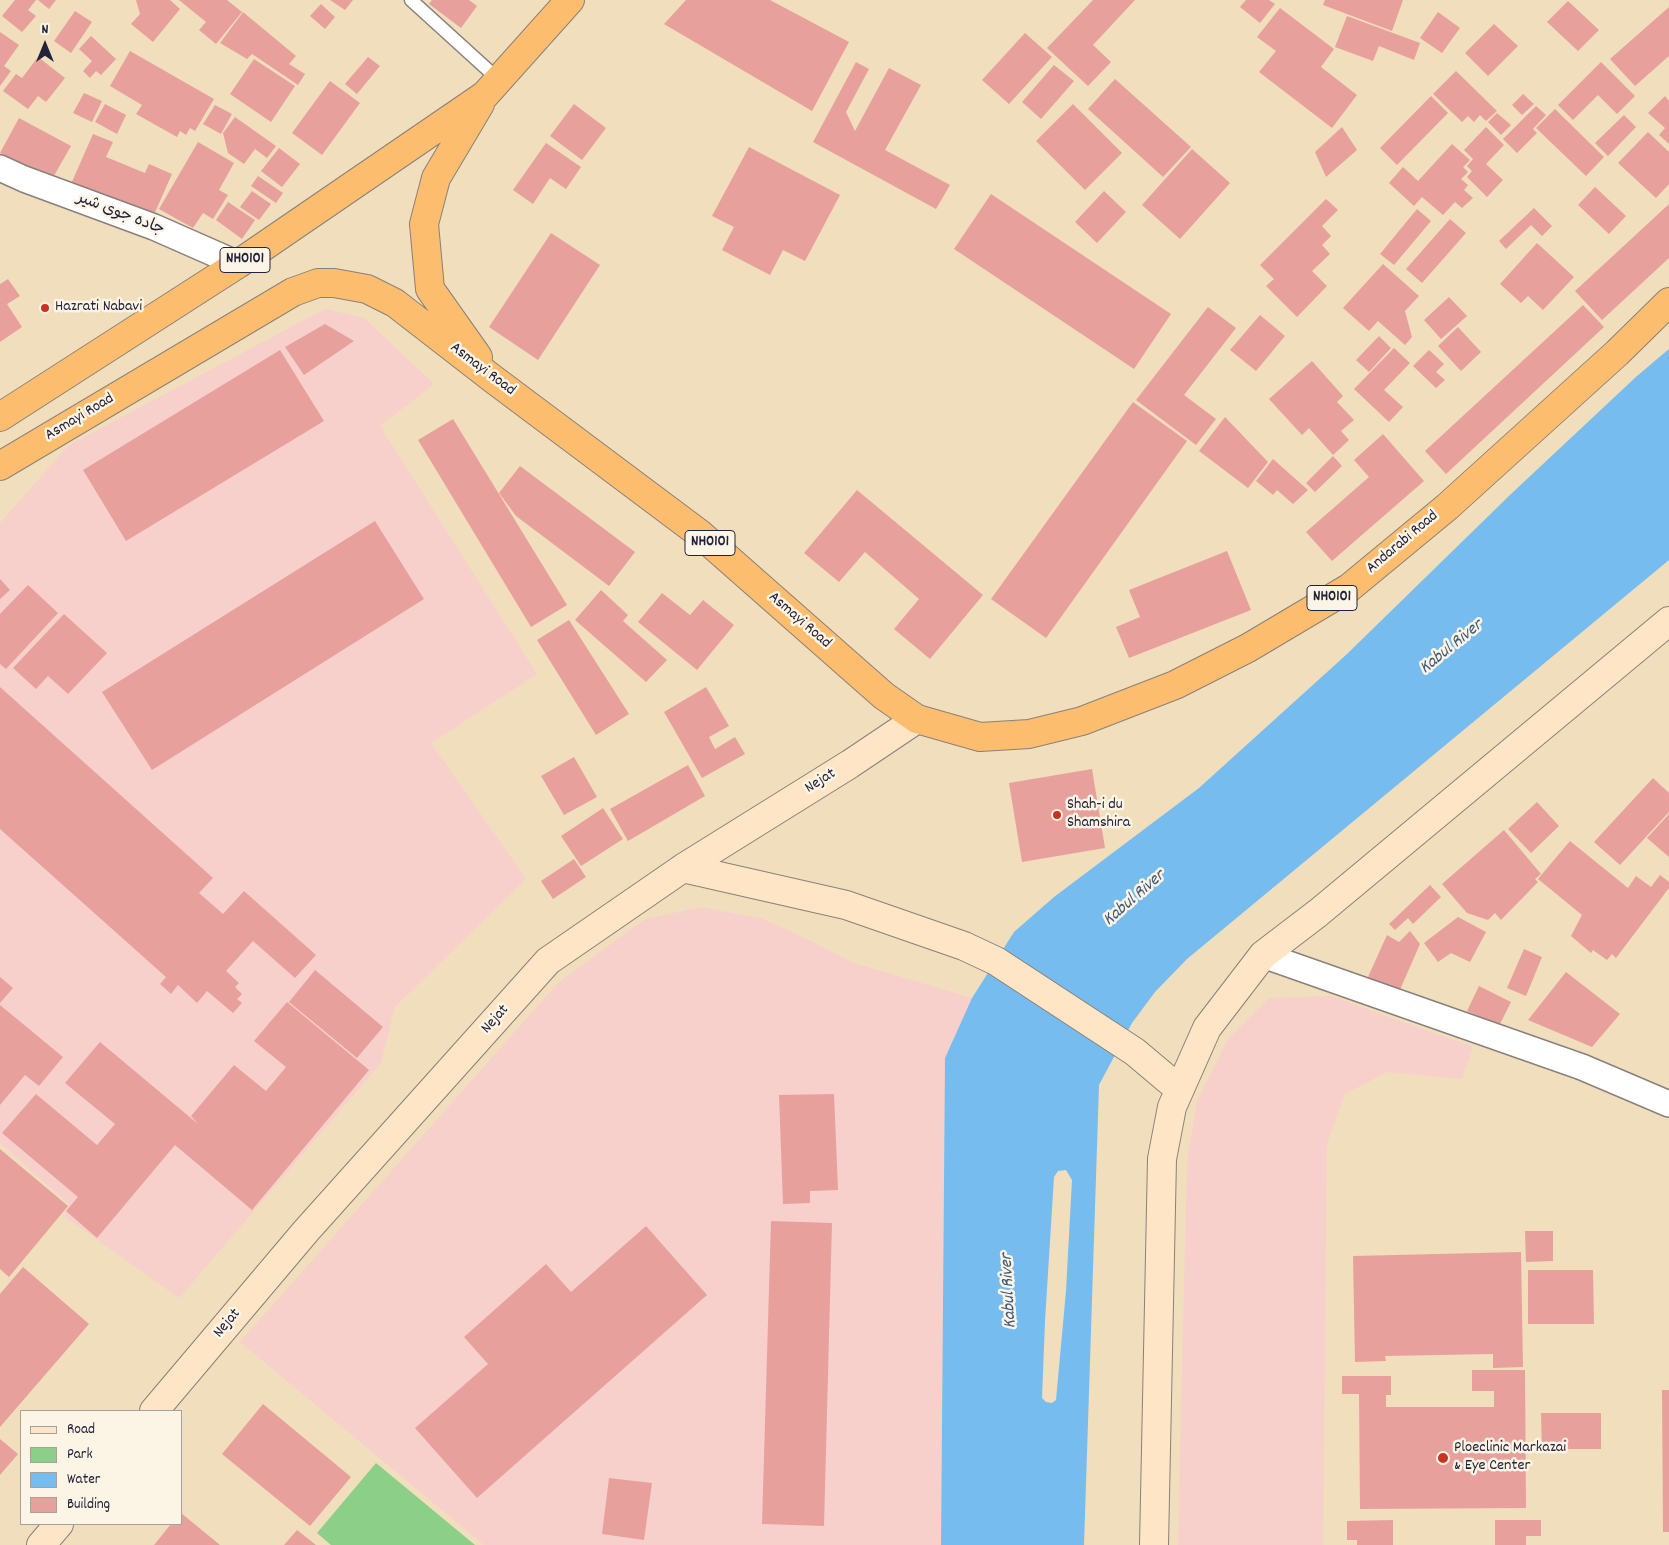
<!DOCTYPE html>
<meta charset="utf-8">
<style>
body{margin:0}
#map{position:relative;width:1669px;height:1545px;overflow:hidden;background:#f0debc;font-family:Dekko,sans-serif}
canvas{display:block}
.legend{position:absolute;left:20px;top:1410px;width:162px;height:115px;box-sizing:border-box;background:#fcf5e5;border:1px solid #a5a1a1;margin:0;padding:6px 9px;list-style:none;font-size:15px;color:#22223b}
.legend li{display:flex;align-items:center;gap:10px;height:25px}
.legend b{width:25px;border:1px solid #a5a1a1}
.north{position:absolute;left:20px;top:20px;width:50px;height:50px;-webkit-text-stroke:4px #fcf5e5;paint-order:stroke;rotate:0deg;font-size:14px;font-weight:700;line-height:20px;text-align:center;color:#22223b}
.north::after{content:'';display:block;margin:auto;width:18px;height:22px;background:#22223b;clip-path:polygon(50% 0,100% 100%,50% 72%,0 100%)}
</style>
<div id="map">
<canvas width="1669" height="1545"></canvas>
<ul class="legend">
<li><b style="height:6px;background:#fee5c5"></b>Road</li>
<li><b style="height:14px;background:#8ccf88"></b>Park</li>
<li><b style="height:14px;background:#77bcee"></b>Water</li>
<li><b style="height:14px;background:#e8a09c"></b>Building</li>
</ul>
<div class="north">N</div>
</div>
<script>
const context = document.querySelector('canvas').getContext('2d');
context.lineJoin = 'round';
function fill(path, color) { context.fillStyle = color; context.fill(path, 'evenodd'); }
function stroke(path, color, width, dash) { context.strokeStyle = color; context.lineWidth = width; context.lineCap = dash ? 'butt' : 'round'; context.setLineDash(dash || []); context.stroke(path); }
function label(font, color, halo, rows, align = 'center') {
  context.font = font + ' Dekko,"Playpen Sans Arabic",sans-serif'; context.lineWidth = 5; context.setLineDash([]); context.textBaseline = 'middle'; context.strokeStyle = halo; context.fillStyle = color; for (const [text, x, y, turn = 0] of rows) {
    context.save(); context.translate(x, y); context.rotate((+turn || 0) * Math.PI / 180); context.textAlign = isNaN(turn) ? turn : align; if (halo) context.strokeText(text, 0, 0); context.fillText(text, 0, 0); context.restore();
  }
}
fill(new Path2D(`
 M325 309 364 318 434 384 380 426 537 674 431 743 526 879 395 1007 381 1063 179 1298 65 1217V1211L70 1205 0 1143V523L69 445Z
 M702 907 763 919 805 938 854 963 972 998 945 1058 941 1545H484L240 1342 558 983 645 919Z
 M1331 996 1473 1047 1462 1079 1387 1072 1345 1094 1327 1143 1323 1545H1178L1187 1163 1197 1101 1228 1039 1269 998Z`), '#f7d0cc');
fill(new Path2D(`
 M376 1463 475 1545H331L317 1533Z`), '#8ccf88');
fill(new Path2D(`
 M1669 349V560L1187 959 1155 992 1132 1023 1099 1085 1084 1545H941L945 1058 972 998 1014 932 1054 897 1199 788 1347 654 1511 494 1637 376ZM1066 1170 1072 1180 1066 1291 1056 1400 1052 1403 1046 1402 1042 1398 1045 1321 1054 1177 1058 1171Z`), '#77bcee');
fill(new Path2D(`
 M15 0H36L28 10 36 16 22 32 2 16Z
 M38 0H56L49 9Z
 M136 0H170L180 9 153 42 131 24 140 14Z
 M179 0H227L242 12 216 44 199 30 206 22Z
 M330 0H353L345 10Z
 M432 0H469L477 6 461 28 429 4Z
 M686 0H770L849 42 812 111 664 24Z
 M1093 0H1135L1093 45 1111 62 1088 86 1047 48Z
 M1246 0H1269L1275 4 1260 23 1240 7Z
 M1325 0H1403L1392 31 1323 5Z
 M1568 1 1599 30 1578 51 1547 22Z
 M321 4 335 17 325 29 310 16Z
 M1669 7V56L1635 86 1610 59Z
 M1280 8 1334 49 1321 67 1357 95 1332 128 1259 72 1276 51 1257 37Z
 M75 11 92 22 71 53 54 41Z
 M243 12 296 56 289 64 305 74 298 85 252 54 247 59 220 43Z
 M1438 12 1460 28 1442 53 1420 38Z
 M1347 16 1420 43 1414 60 1379 46 1373 61 1335 47Z
 M1494 24 1518 46 1488 76 1465 53Z
 M0 32 19 45 4 66 11 71 0 86Z
 M1025 33 1052 57 1009 104 982 80Z
 M91 36 116 59 101 75 96 71 90 78 83 71 92 61 79 49Z
 M130 51 214 99 195 131 190 128 186 135 180 131 177 137 136 114 142 105 110 86Z
 M38 57 65 78 46 102 38 96 28 109 3 91 16 74 22 78Z
 M368 57 380 66 357 94 345 84Z
 M254 59 295 86 271 122 230 94Z
 M856 62 869 69 846 112 855 131 889 68 921 85 885 150 950 185 936 209 813 142Z
 M1601 62 1635 96 1617 114 1598 95 1573 120 1558 105Z
 M1054 65 1074 81 1041 119 1022 102Z
 M1456 71 1497 111 1486 121 1480 115 1474 122 1468 116 1462 122 1433 94Z
 M1115 79 1191 147 1163 177 1088 109Z
 M330 81 360 103 322 155 292 133Z
 M84 93 102 101 92 122 73 113Z
 M1523 94 1534 104 1522 115 1512 105Z
 M1431 96 1448 113 1397 165 1380 148Z
 M1665 96 1669 101V144L1659 135 1665 128 1648 113Z
 M105 104 126 115 117 134 95 122Z
 M574 104 606 128 582 160 550 136Z
 M1073 104 1122 153 1085 190 1036 141Z
 M215 105 232 114 221 134 203 124Z
 M1536 106 1546 115 1533 129 1537 133 1517 153 1503 139Z
 M1555 109 1604 157 1586 176 1536 128Z
 M1497 113 1511 125 1501 135 1488 122Z
 M1624 115 1636 127 1608 156 1595 143Z
 M235 117 276 146 267 158 255 149 244 164 228 153 223 133Z
 M19 118 71 146 51 181 0 153Z
 M1342 127 1357 150 1326 177 1315 152Z
 M1486 127 1504 145 1486 164 1503 180 1487 197 1467 177 1472 171 1467 166 1473 159 1464 150Z
 M1648 132 1669 152V184L1656 198 1618 163Z
 M93 134 113 142 106 157 145 173 149 164 172 174 152 219 71 184Z
 M198 142 234 163 219 190 228 195 213 219 203 213 193 228 159 209Z
 M546 143 581 167 566 189 550 178 533 204 513 190Z
 M1452 144 1470 160 1463 167 1468 172 1461 179 1468 185 1464 190 1473 198 1462 208 1455 202 1443 215 1422 197 1414 206 1389 183 1403 167 1418 181Z
 M749 147 840 195 805 261 783 250 770 275 722 250 734 227 712 216Z
 M279 148 300 164 282 187 261 171Z
 M1192 149 1230 183 1180 239 1142 205Z
 M258 176 283 193 276 203 251 186Z
 M1595 187 1626 216 1609 234 1578 205Z
 M252 191 271 204 259 220 240 207Z
 M1104 191 1126 212 1097 243 1075 222Z
 M991 194 1171 314 1134 369 954 249Z
 M1326 199 1338 210 1322 226 1331 236 1322 245 1330 254 1312 271 1327 286 1297 317 1266 286 1274 279 1260 265Z
 M228 202 255 220 242 239 216 220Z
 M1669 204V258L1602 320 1575 291Z
 M1534 208 1552 226 1542 236 1531 225 1506 249 1499 241Z
 M1417 209 1431 221 1394 265 1380 254Z
 M1450 219 1466 233 1422 283 1406 269Z
 M551 233 600 265 538 360 489 327Z
 M1537 243 1574 277 1543 310 1528 296 1521 303 1500 284Z
 M1383 264 1419 296 1405 311 1412 337 1405 345 1378 321 1369 331 1343 308Z
 M8 279 20 296 7 304 22 327 0 342V284Z
 M1449 297 1467 316 1441 339 1424 320Z
 M1583 305 1604 327 1446 474 1425 451Z
 M1208 307 1236 328 1184 395 1216 419 1196 445 1136 400Z
 M1260 315 1285 336 1256 371 1230 350Z
 M325 324 354 341 304 375 285 347Z
 M1458 327 1481 352 1461 371 1438 346Z
 M1379 336 1391 348 1369 372 1356 360Z
 M1394 348 1410 363 1384 390 1403 407 1389 422 1354 389Z
 M280 350 324 421 126 541 83 470Z
 M1429 350 1444 364 1436 372 1445 380 1436 388 1413 366Z
 M1312 361 1343 396 1337 402 1354 420 1341 431 1349 440 1333 455 1309 428 1302 435 1269 399Z
 M1133 402 1187 441 1046 638 991 599Z
 M1225 417 1268 462 1248 488 1199 451Z
 M453 419 567 605 531 627 418 440Z
 M1383 434 1424 481 1332 561 1306 532 1369 477 1354 460Z
 M1333 456 1342 466 1315 492 1306 483Z
 M1273 459 1308 490 1293 504 1277 490 1273 495 1256 481Z
 M520 466 635 552 609 586 516 516 499 493Z
 M857 490 983 595 930 659 894 629 919 599 865 552 839 582 804 553Z
 M375 521 424 599 152 770 102 692Z
 M1227 551 1251 610 1129 658 1116 627 1140 617 1129 590Z
 M0 579 10 590 0 599Z
 M28 585 58 613 6 669 0 664V614Z
 M601 590 628 615 623 621 667 660 646 682 575 620Z
 M662 593 690 615 703 600 734 625 697 670 638 622Z
 M64 614 107 653 68 694 48 676 36 689 13 668Z
 M569 620 629 714 596 735 537 640Z
 M0 687 213 878 199 893 223 914 244 891 316 955 295 978 253 941 226 971 239 983 235 987 242 994 237 999 242 1003 233 1013 207 991 197 1003 178 985 171 994 160 984 166 977 0 829Z
 M706 687 729 726 709 737 715 749 735 737 745 754 702 778 664 712Z
 M574 757 597 797 564 815 541 776Z
 M688 765 705 796 628 841 610 809Z
 M1092 769 1105 848 1022 862 1009 783Z
 M1653 778 1669 793V812L1620 865 1594 842Z
 M1537 802 1559 826 1531 853 1508 829Z
 M603 808 623 839 581 866 561 836Z
 M1669 814V857L1647 838Z
 M1504 830 1541 874 1535 879 1538 882 1501 920 1495 913 1488 920 1467 913 1442 884Z
 M1570 841 1628 888 1636 876 1651 887 1660 875 1669 882V888L1616 958 1612 954 1607 960 1593 950 1591 953 1571 936 1582 915 1538 879Z
 M574 859 586 877 553 899 541 881Z
 M1430 885 1441 897 1413 924 1408 918 1395 930 1389 924Z
 M1458 917 1486 932 1470 962 1451 953 1438 962 1424 943Z
 M1410 931 1420 944 1399 992 1368 977 1387 935 1399 942Z
 M1524 949 1542 957 1526 996 1507 988Z
 M315 970 383 1027 357 1058 289 1002Z
 M1566 972 1620 1014 1592 1047 1528 1020Z
 M0 977 13 988 0 1003Z
 M1479 986 1511 1002 1499 1026 1467 1011Z
 M287 1002 369 1070 252 1210 175 1145 97 1238 66 1211 78 1197 2 1133 36 1094 97 1145 115 1124 65 1083 100 1042 198 1124 191 1116 234 1065 266 1091 286 1067 254 1041Z
 M0 1005 63 1057 39 1086 25 1075 0 1105Z
 M834 1094 838 1190 810 1191V1203L783 1204 779 1095Z
 M0 1149 68 1206 9 1277 0 1269Z
 M771 1221 832 1223 824 1526 762 1524Z
 M646 1226 707 1295 477 1498 415 1428 488 1364 464 1337 546 1264 571 1292Z
 M1525 1231H1553V1261L1526 1262Z
 M1521 1252 1523 1367 1493 1368V1354L1385 1356 1386 1361 1355 1362 1353 1256Z
 M23 1267 89 1324 0 1427V1294Z
 M1528 1270H1593L1594 1324H1528Z
 M1472 1370H1525L1526 1508 1360 1509 1359 1394H1342V1376H1391V1395H1386V1407H1494V1391H1472Z
 M1662 1390H1669V1532H1663Z
 M263 1404 351 1477 310 1526 222 1454Z
 M1541 1413H1601V1449H1542Z
 M0 1439 18 1454 0 1475Z
 M609 1478 652 1483 644 1540 602 1534Z
 M181 1513 220 1545H154L171 1524H181Z
 M1393 1520V1545H1357V1540H1347V1521Z
 M1495 1520H1541V1536H1526V1545H1495Z
 M297 1530 316 1545H284Z`), '#e8a09c');
const lane = new Path2D(`
 M411 0 499 80`);
const street = new Path2D(`
 M0 168 24 179 154 227 238 264
 M1263 955 1582 1067 1669 1104`);
const secondary = new Path2D(`
 M683 868 846 905 964 946 996 961 1135 1052 1179 1089
 M154 1411 306 1231 548 961 683 868 850 764 917 719
 M41 1545 59 1524
 M1154 1545 1162 1159 1172 1107 1207 1028 1263 955 1318 913 1669 621`);
const highway = new Path2D(`
 M478 357 430 289 424 224 436 178 480 104
 M0 417 238 264 485 95 570 0
 M0 466 293 292 318 283H334L367 289 395 303 493 379 700 534 884 696 917 719 980 737 1029 734 1082 721 1175 685 1248 648 1349 588 1447 507 1617 353 1669 302`);
stroke(lane, '#89807c', 15);
stroke(street, '#89807c', 28);
stroke(secondary, '#89807c', 30);
stroke(highway, '#89807c', 30);
stroke(lane, '#fff', 12);
stroke(street, '#fff', 25);
stroke(secondary, '#fee5c5', 28);
stroke(highway, '#fcbd6f', 28);
for (const [x, y, r, color] of [
 [45,308,5,"#c8321e"],
 [1057,815,5,"#c8321e"],
 [1443,1458,6,"#c8321e"]
]) { const dot = new Path2D(); dot.arc(x, y, r, 0, 2 * Math.PI); context.fillStyle = color; context.fill(dot); stroke(dot, '#fcf5e5', 2); }
for (const [x, y, w] of [
 [245,260,50],
 [710,543,50],
 [1332,598,50]
]) { const box = new Path2D(); box.roundRect(x - w / 2, y - 12.5, w, 25, 4); context.fillStyle = '#fcf5e5'; context.fill(box); stroke(box, '#22223b', 1); }
label('bold 15px', '#22223b', null, [
 ["NH0101",245,260],
 ["NH0101",710,543],
 ["NH0101",1332,598]
]);
label('16px', '#22223b', '#fcf5e5', [
 ["جاده جوی شیر",120,215,21],
 ["Asmayi Road",482,370,37],
 ["Asmayi Road",80,418,-31],
 ["Andarabi Road",1403,543,-40],
 ["Asmayi Road",799,621,41],
 ["Nejat",821,782,-32],
 ["Nejat",496,1020,-48],
 ["Nejat",228,1324,-50]
]);
label('16px', '#22223b', '#fcf5e5', [
 ["Hazrati Nabavi",55,308],
 ["Shah-i du",1067,806],
 ["Shamshira",1067,824],
 ["Ploeclinic Markazai",1454,1449],
 ["& Eye Center",1454,1467]
], 'left');
label('italic 18px', '#40587a', '#fcf5e5', [
 ["Kabul River",1452,648,-39],
 ["Kabul River",1135,899,-41],
 ["Kabul River",1010,1291,-93]
]);
</script>
